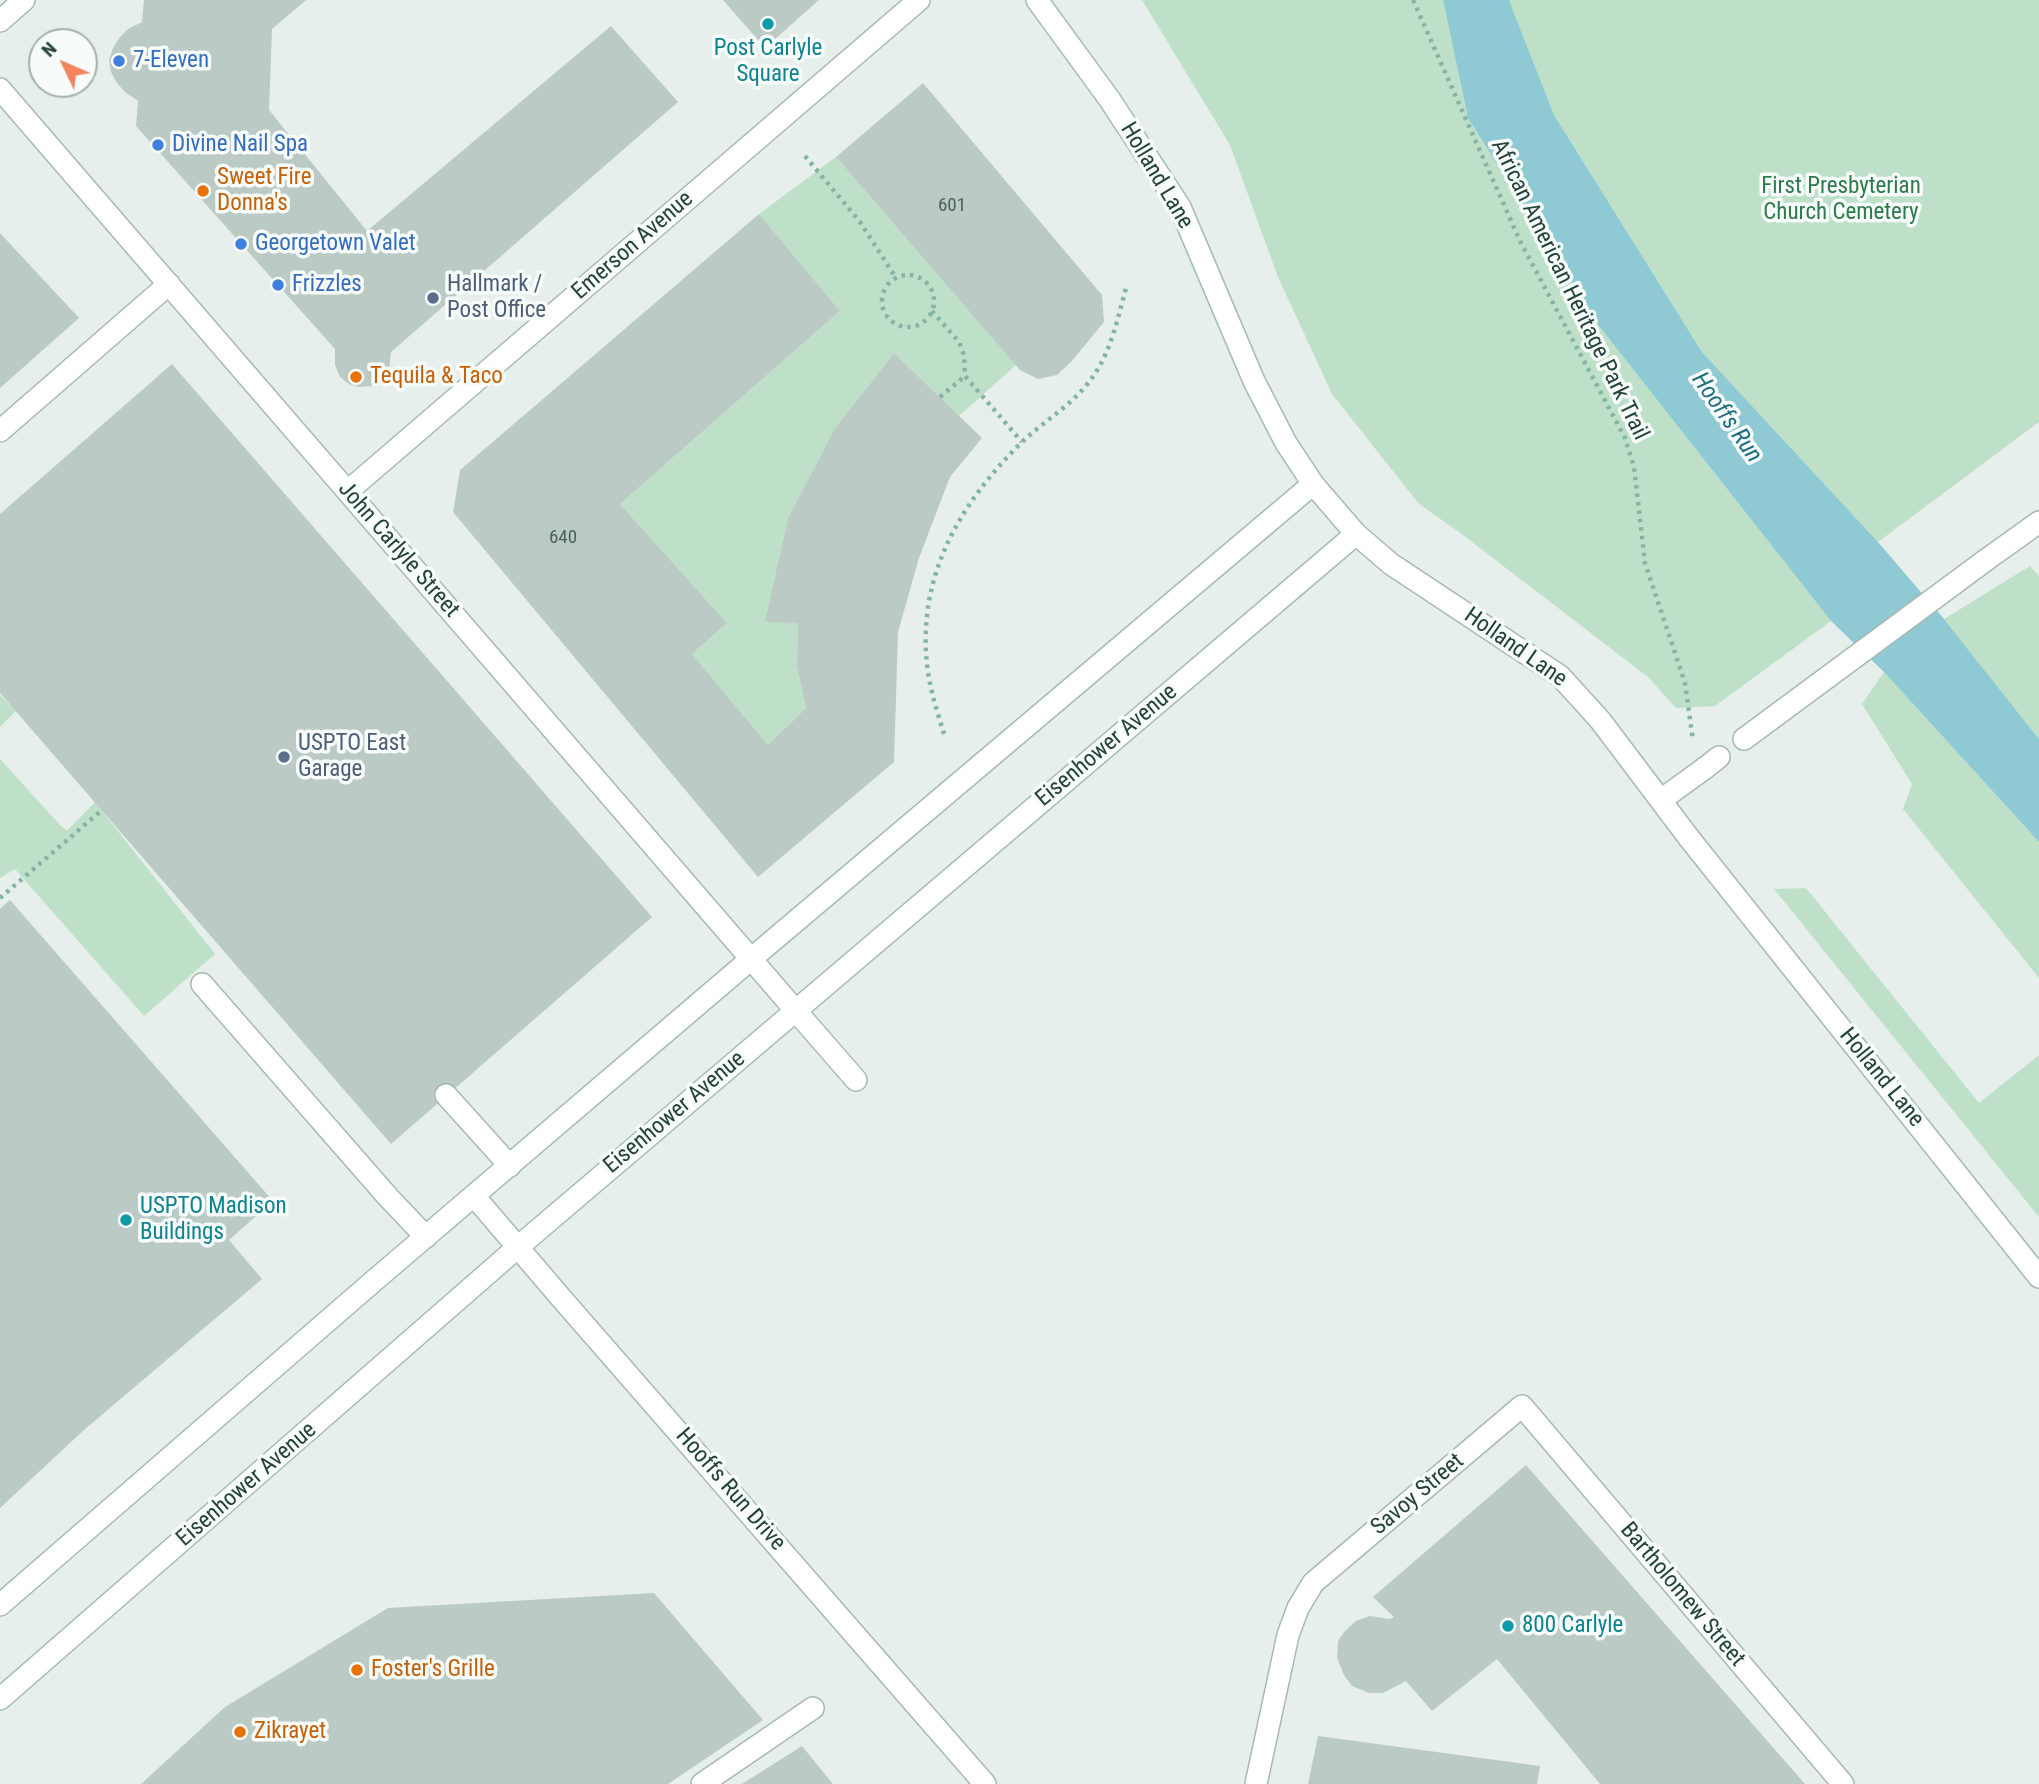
<!DOCTYPE html>
<style>
body{margin:0}
#map{position:relative;width:2039px;height:1784px;overflow:hidden;background:#e6efeb;font-family:"Roboto Condensed",sans-serif}
canvas{display:block}
.north{position:absolute;left:28px;top:28px;width:70px;height:70px;box-sizing:border-box;background:#f7fbf9;border:2px solid #a3b1ad;border-radius:50%;rotate:314deg;font-size:19px;font-weight:700;line-height:28px;text-align:center;color:#24423a}
.north::after{content:'';display:block;margin:auto;width:24px;height:32px;background:#f4845f;clip-path:polygon(50% 0,100% 100%,50% 72%,0 100%)}
</style>
<div id="map">
<canvas width="2039" height="1784"></canvas>
<div class="north">N</div>
</div>
<script>
const context = document.querySelector('canvas').getContext('2d');
context.lineJoin = 'round';
function fill(path, color) { context.fillStyle = color; context.fill(path, 'evenodd'); }
function stroke(path, color, width, dash) { context.strokeStyle = color; context.lineWidth = width; context.lineCap = dash ? 'butt' : 'round'; context.setLineDash(dash || []); context.stroke(path); }
function label(font, color, halo, rows, align = 'center') {
  context.font = font + ' "Roboto Condensed",sans-serif'; context.lineWidth = 7; context.setLineDash([]); context.textBaseline = 'middle'; context.strokeStyle = halo; context.fillStyle = color; for (const [text, x, y, turn = 0] of rows) {
    context.save(); context.translate(x, y); context.rotate((+turn || 0) * Math.PI / 180); context.textAlign = isNaN(turn) ? turn : align; if (halo) context.strokeText(text, 0, 0); context.fillText(text, 0, 0); context.restore();
  }
}
fill(new Path2D(`
 M1142 0H1443L1468 118 1599 326 1831 621 1715 706 1676 708 1648 677 1459 532 1419 504 1332 394 1278 277 1230 145Z
 M1509 0H2039V422L1878 542 1702 352 1554 115Z
 M836 157 1016 365 959 416 894 353 835 428 788 518 766 621 798 623 797 667 806 708 768 745 692 654 727 623 620 504 840 311 759 214Z
 M2030 566 2039 576V739L1944 619Z
 M1884 672 2039 842V978L1903 809 1912 784 1862 704Z
 M0 695 16 711 0 727Z
 M0 759 59 824 67 831 95 802 215 954 144 1016 15 869 0 878Z
 M1806 888 1979 1103 2039 1055V1217L1774 889Z`), '#bfe0c8');
fill(new Path2D(`
 M1443 0H1509L1554 115 1702 352 1878 542 1944 619 2039 739V842L1884 672 1831 621 1599 326 1468 118Z`), '#8ec9d4');
fill(new Path2D(`
 M144 0H306L272 29 269 110 367 231 611 26 678 102 391 352 389 371 382 381 372 386 359 387 349 384 340 377 335 365V349L136 126 138 101 125 92 117 83 111 72 109 60 113 48 120 37 128 29 142 22Z
 M723 0H819L765 48Z
 M923 83 1102 295 1104 322 1071 362 1057 375 1038 379 1020 370 836 157Z
 M759 214 840 311 620 504 727 623 692 654 768 745 806 708 797 667 798 623 765 622 788 518 835 428 894 353 982 438 950 477 919 558 898 632 894 762 758 877 453 512 460 470Z
 M0 233 79 318 0 388Z
 M172 364 652 917 391 1144 0 693V514Z
 M10 900 273 1201 229 1240 262 1279 84 1430 0 1508V909Z
 M1526 1465 1805 1784H1600L1497 1659 1432 1711 1406 1681 1383 1693H1369L1352 1686 1344 1675 1337 1658 1338 1641 1344 1632 1356 1621 1370 1616 1390 1619 1394 1617 1373 1597Z
 M654 1593 763 1720 668 1784H141L225 1707 388 1608Z
 M1318 1736 1540 1766 1537 1784H1308Z
 M802 1746 833 1784H742Z`), '#bbcac4');
const lane = new Path2D(`
 M0 431 169 284
 M1986 560 2039 522
 M1661 800 1705 768
 M1689 838 2039 1277
 M202 984 388 1197 426 1237
 M796 1011 856 1080
 M446 1095 510 1166
 M702 1784 813 1708`);
const street = new Path2D(`
 M0 21 24 0
 M0 89 796 1011
 M348 491 919 0
 M1356 534 1391 564 1560 676 1600 720 1689 838
 M1744 739 1986 560
 M1705 768 1719 757
 M474 1196 562 1299 985 1784
 M1256 1784 1288 1635 1298 1608 1313 1583 1522 1406 1843 1784`);
const secondary = new Path2D(`
 M0 1605 376 1279 751 959 1313 484
 M0 1699 518 1247 1356 534 1313 484 1286 443 1254 381 1180 207 1110 100 1037 0`);
stroke(lane, '#a8b8b2', 24);
stroke(street, '#a8b8b2', 24);
stroke(secondary, '#a4bbb3', 24);
stroke(new Path2D(`
 M1413 0 1520 241 1625 438 1634 467 1645 563 1685 683 1693 741
 M805 156 860 222 896 278
 M882 301a26 26 0 1 1 52 0a26 26 0 1 1-52 0Z
 M932 311 959 342 964 355 965 376 1022 442
 M940 397 965 376
 M944 734C938 714 931 693 928 672 915 582 957 507 1019 445 1045 419 1075 405 1096 372 1112 347 1118 317 1126 288
 M0 898 102 810`), '#86b3a5', 4.5, [3.5, 5]);
stroke(lane, '#fff', 21);
stroke(street, '#fff', 21);
stroke(secondary, '#fff', 21);
for (const [x, y, r, color] of [
 [768,24,7,"#0f9aa8"],
 [119,61,7,"#3f7fe0"],
 [158,145,7,"#3f7fe0"],
 [203,191,7,"#e8710a"],
 [241,244,7,"#3f7fe0"],
 [278,285,7,"#3f7fe0"],
 [433,298,7,"#5c6f8a"],
 [356,377,7,"#e8710a"],
 [284,757,7,"#5c6f8a"],
 [126,1220,7,"#0f9aa8"],
 [1508,1626,7,"#0f9aa8"],
 [357,1670,7,"#e8710a"],
 [240,1732,7,"#e8710a"]
]) { const dot = new Path2D(); dot.arc(x, y, r, 0, 2 * Math.PI); context.fillStyle = color; context.fill(dot); stroke(dot, '#f7fbf9', 2.5); }
label('19px', '#4a645c', null, [
 ["601",952,206],
 ["640",563,538]
]);
label('23px', '#0d838f', '#f7fbf9', [
 ["Post Carlyle",768,49,"center"],
 ["Square",768,75,"center"],
 ["USPTO Madison",140,1207],
 ["Buildings",140,1233],
 ["800 Carlyle",1522,1626]
], 'left');
label('23px', '#366cbe', '#f7fbf9', [
 ["7-Eleven",133,61],
 ["Divine Nail Spa",172,145],
 ["Georgetown Valet",255,244],
 ["Frizzles",292,285]
], 'left');
label('23px', '#24423a', '#f7fbf9', [
 ["Holland Lane",1156,176,59],
 ["Emerson Avenue",633,246,-41],
 ["African American Heritage Park Trail",1569,290,64],
 ["John Carlyle Street",398,550,49],
 ["Holland Lane",1515,648,35],
 ["Eisenhower Avenue",1107,746,-40],
 ["Holland Lane",1881,1078,51],
 ["Eisenhower Avenue",675,1113,-40],
 ["Eisenhower Avenue",247,1485,-41],
 ["Hooffs Run Drive",730,1490,49],
 ["Savoy Street",1418,1495,-40],
 ["Bartholomew Street",1682,1595,50]
]);
label('23px', '#c56008', '#f7fbf9', [
 ["Sweet Fire",217,178],
 ["Donna's",217,204],
 ["Tequila & Taco",370,377],
 ["Foster's Grille",371,1670],
 ["Zikrayet",254,1732]
], 'left');
label('23px', '#2d7a4b', '#f7fbf9', [
 ["First Presbyterian",1841,187],
 ["Church Cemetery",1841,213]
]);
label('23px', '#4e5e75', '#f7fbf9', [
 ["Hallmark /",447,285],
 ["Post Office",447,311],
 ["USPTO East",298,744],
 ["Garage",298,770]
], 'left');
label('italic 24px', '#1c6f80', '#f7fbf9', [
 ["Hooffs Run",1726,418,55]
]);
</script>
